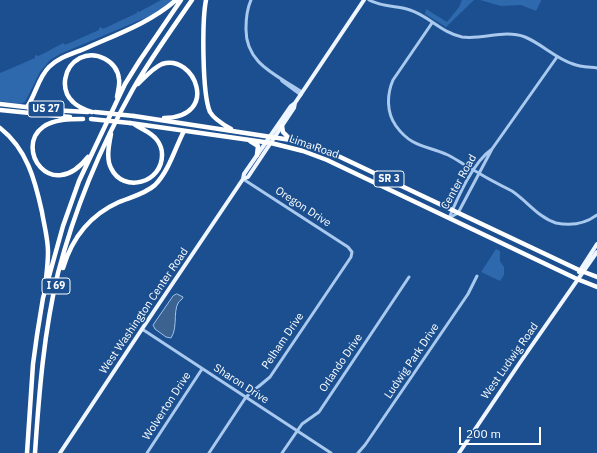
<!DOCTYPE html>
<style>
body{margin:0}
#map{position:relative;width:597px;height:453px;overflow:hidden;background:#1b4f8f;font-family:"IBM Plex Sans",sans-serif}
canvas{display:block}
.scale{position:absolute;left:459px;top:427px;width:82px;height:18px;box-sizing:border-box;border:2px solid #fff;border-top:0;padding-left:5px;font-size:12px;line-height:14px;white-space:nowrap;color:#fff;-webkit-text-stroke:3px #1b4f8f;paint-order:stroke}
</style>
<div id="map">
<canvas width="597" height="453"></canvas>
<div class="scale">200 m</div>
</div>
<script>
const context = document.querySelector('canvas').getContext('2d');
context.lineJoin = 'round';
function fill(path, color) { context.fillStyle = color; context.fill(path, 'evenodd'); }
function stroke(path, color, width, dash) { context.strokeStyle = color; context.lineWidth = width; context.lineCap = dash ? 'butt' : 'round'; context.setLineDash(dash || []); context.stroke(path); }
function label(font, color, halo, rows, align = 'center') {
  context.font = font + ' "IBM Plex Sans",sans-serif'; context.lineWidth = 3.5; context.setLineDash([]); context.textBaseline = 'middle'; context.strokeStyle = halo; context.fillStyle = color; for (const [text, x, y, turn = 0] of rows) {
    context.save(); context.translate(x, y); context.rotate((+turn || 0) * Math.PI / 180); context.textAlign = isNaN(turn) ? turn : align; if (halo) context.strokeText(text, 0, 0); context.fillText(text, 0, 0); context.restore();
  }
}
fill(new Path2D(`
 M161 0H173L152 15 60 54 50 60 40 72 25 102 20 104 0 101V73L35 58V55L38 56C48 52 54 47 64 43L65 45 99 30V28L101 27 103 29 137 13V11L139 12Z
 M462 0H474L446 27 425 14 426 9 447 22 459 7Z
 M480 0H541V1L536 11 521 5 501 6Z
 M496 249 500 251V261L504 267V275L500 281 481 272Z`), '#2e69ad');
const water = new Path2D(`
 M177 294 183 297 182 299C171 305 179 327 171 338L166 337 155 329 153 325 173 296Z`);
fill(water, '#3c6290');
stroke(water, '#9cc4f0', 1);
stroke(new Path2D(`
 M251 0C247 9 246 18 246 28 245 64 277 75 302 92
 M369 0C384 8 396 5 410 10 429 16 442 33 462 37 483 40 504 29 525 37 542 44 555 58 573 64 580 67 589 67 597 68
 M432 23 393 80C387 94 386 112 396 126 412 148 426 145 448 155 458 160 467 167 477 172 488 179 500 185 512 191 527 201 539 218 556 223 571 226 585 224 597 215
 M281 79 282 81 301 95
 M449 218 458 213 492 149 557 57
 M449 218C458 197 473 162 492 149
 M142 329 331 453
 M147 453 202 369
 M209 453 246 397 270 377 351 257 352 252 348 247 243 179
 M282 453 302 424 319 412 409 277
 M358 453 365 445 468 294 477 276`), '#a9c9ee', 3);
stroke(new Path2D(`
 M243 179 248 177 294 108 295 103
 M579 272 597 244
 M60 453 142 329 243 179 244 174 291 106 295 103 364 0
 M459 453 521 361 597 252`), '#f0f6ff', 4);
stroke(new Path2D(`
 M206 0C202 20 202 94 210 112 214 119 224 125 231 129
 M138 84C146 76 153 68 162 64 194 53 221 117 164 118
 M0 104 51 110 88 112
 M27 107C36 94 38 78 49 67 59 57 72 54 84 49 115 35 150 23 176 0
 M0 110 70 117
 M92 112C86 110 79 108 73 102 60 90 63 67 80 58 96 50 117 61 119 79 120 85 118 91 117 97
 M134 116 291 140 324 150 336 155 579 270 597 277
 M83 119C70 119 54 119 43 127 14 148 51 204 88 157
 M130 123 271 143 303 151 327 160 577 279 597 287
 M282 126 283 132 291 140
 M0 128C27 149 35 180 42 212 44 225 48 238 48 252 48 261 47 270 46 279
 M111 134C109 144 106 159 111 168 123 194 163 183 162 154 162 148 160 144 157 140 150 131 142 130 134 124
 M250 141 258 146 257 155
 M63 268C72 238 90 215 119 202 131 197 145 194 155 185 169 171 175 148 184 131
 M27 453 33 364 37 335 43 298 63 226 79 181 125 84 140 60 181 0
 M35 453C39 393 44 331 58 273 75 208 101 146 133 89 151 58 172 29 192 0`), '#fff', 4.5);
stroke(new Path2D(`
 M95 112 134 116
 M91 119 130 123`), '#fff', 4.5);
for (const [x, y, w] of [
 [46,109,36],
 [389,179,30],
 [56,286,28]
]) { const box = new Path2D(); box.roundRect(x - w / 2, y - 8, w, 16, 3); context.fillStyle = '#1b4f8f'; context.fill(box); stroke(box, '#fff', 1); }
label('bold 10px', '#fff', null, [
 ["US 27",46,109],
 ["SR 3",389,179],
 ["I 69",56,286]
]);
label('11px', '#fff', '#1b4f8f', [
 ["Lima Road",314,147,19],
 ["Center Road",459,182,-61],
 ["Oregon Drive",303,207,33],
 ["West Washington Center Road",144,311,-56],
 ["Pelham Drive",283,341,-56],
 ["Ludwig Park Drive",412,361,-56],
 ["West Ludwig Road",510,361,-55],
 ["Orlando Drive",341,363,-56],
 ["Sharon Drive",241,384,33],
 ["Wolverton Drive",167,406,-57]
]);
</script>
